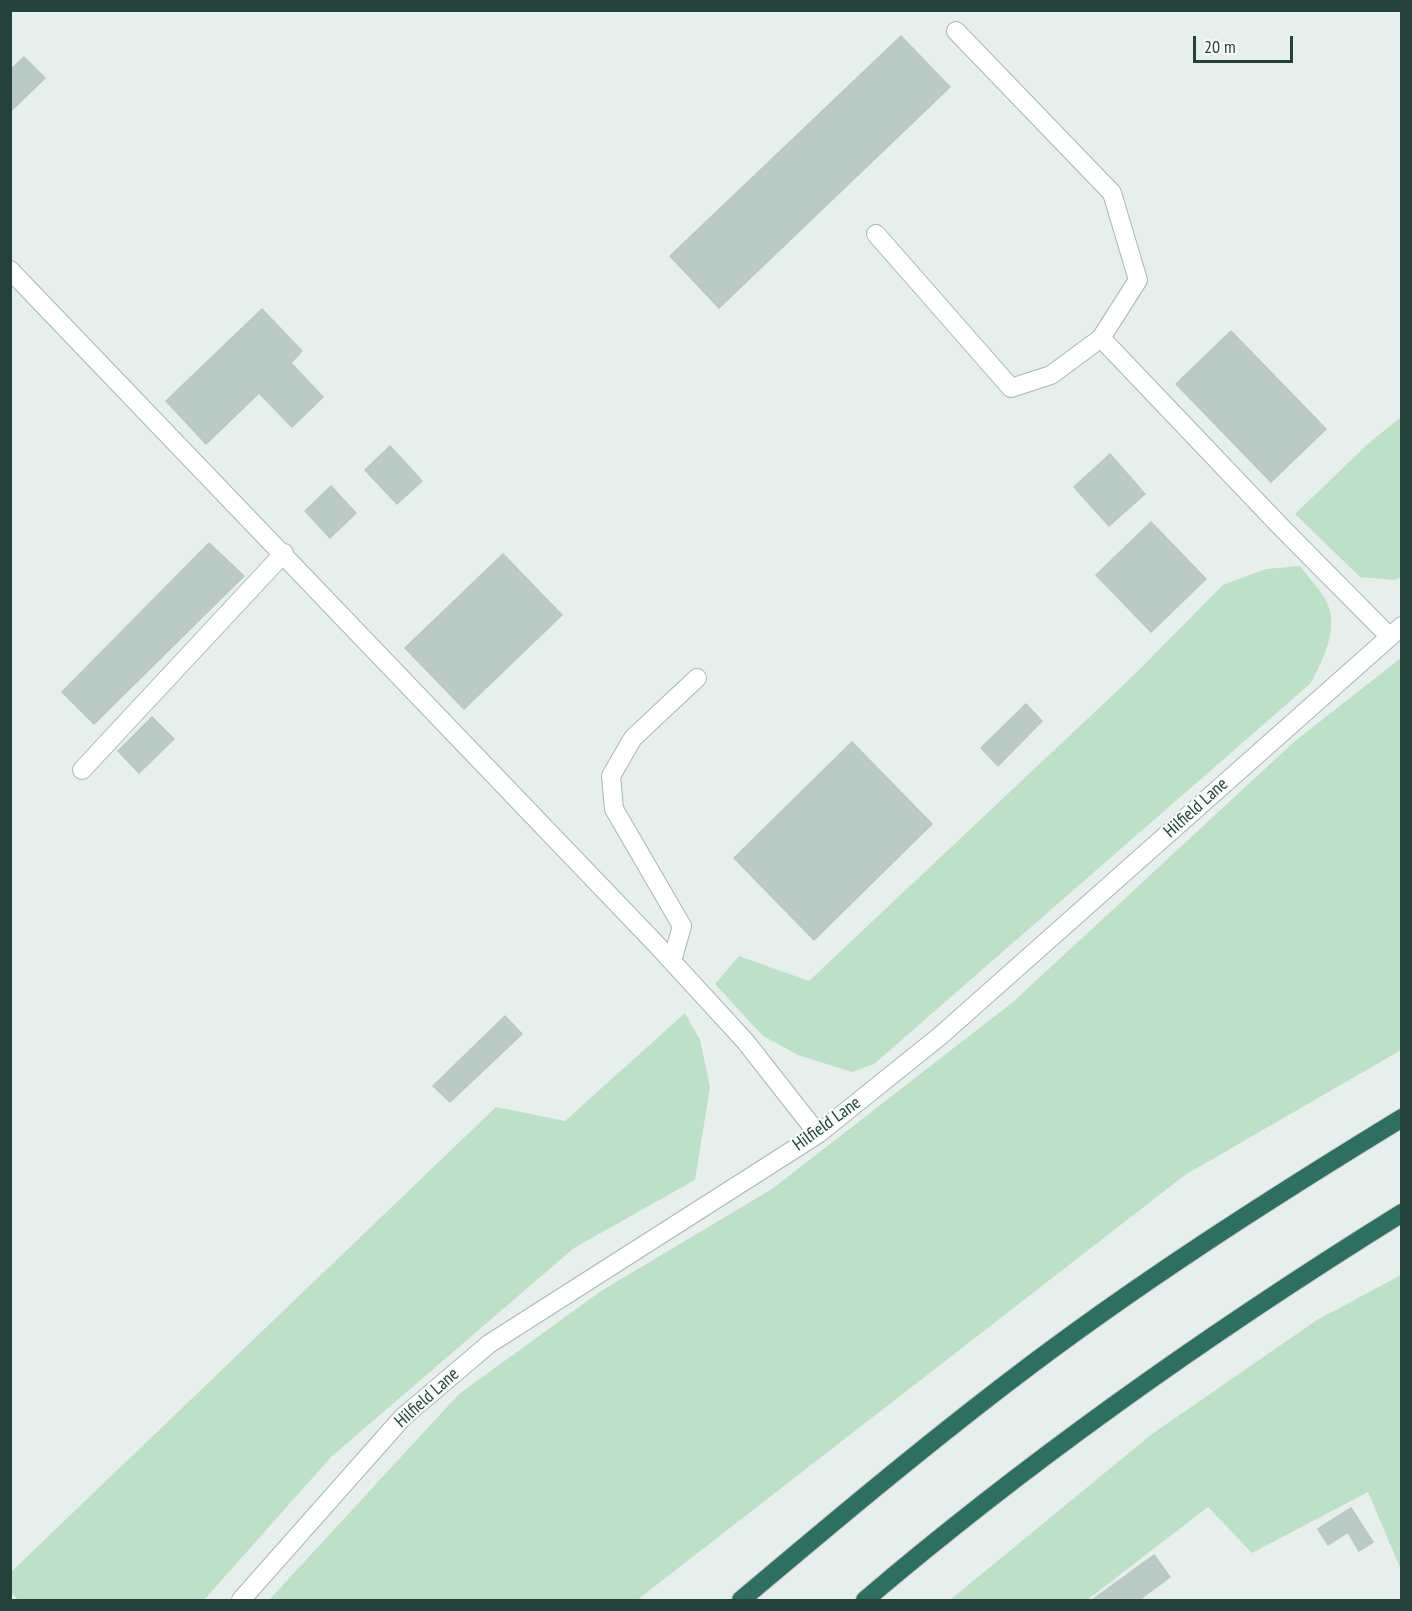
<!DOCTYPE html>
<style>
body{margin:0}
#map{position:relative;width:1412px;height:1611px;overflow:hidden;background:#e6efeb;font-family:"PT Sans Narrow",sans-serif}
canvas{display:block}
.frame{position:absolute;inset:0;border:12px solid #24423a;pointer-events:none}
.scale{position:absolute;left:1193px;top:36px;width:100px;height:27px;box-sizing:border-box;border:3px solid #24423a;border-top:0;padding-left:8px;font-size:18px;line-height:21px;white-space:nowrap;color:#24423a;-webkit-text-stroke:4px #f7fbf9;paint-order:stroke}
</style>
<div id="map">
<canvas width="1412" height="1611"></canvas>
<div class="frame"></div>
<div class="scale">20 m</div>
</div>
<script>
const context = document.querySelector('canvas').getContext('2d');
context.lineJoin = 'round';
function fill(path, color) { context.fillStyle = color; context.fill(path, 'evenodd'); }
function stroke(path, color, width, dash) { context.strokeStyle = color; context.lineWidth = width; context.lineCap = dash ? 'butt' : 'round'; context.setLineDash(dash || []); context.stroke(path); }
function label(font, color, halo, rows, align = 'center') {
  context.font = font + ' "PT Sans Narrow",sans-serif'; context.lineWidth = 4.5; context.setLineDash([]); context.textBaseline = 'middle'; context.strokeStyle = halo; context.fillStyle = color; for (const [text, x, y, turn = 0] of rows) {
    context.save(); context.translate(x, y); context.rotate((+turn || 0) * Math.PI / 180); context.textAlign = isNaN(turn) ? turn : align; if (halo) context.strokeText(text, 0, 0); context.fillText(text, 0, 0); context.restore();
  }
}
fill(new Path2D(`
 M1401 417V577L1395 580 1360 577 1295 514 1370 442Z
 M1300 566C1308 577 1319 588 1325 599 1341 626 1323 659 1311 683L874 1064 852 1072 798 1055 763 1036 715 984 739 956 809 981 1135 674 1223 585 1266 569Z
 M1401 658V1050L1185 1175 637 1600H269L459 1394 601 1291 772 1189 1013 1002 1295 741Z
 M685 1013 700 1040 710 1087 695 1180 574 1248 331 1457 204 1600H18L11 1592V1572L496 1107 565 1121Z
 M1401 1275V1570L1368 1492 1252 1553 1208 1507 1087 1600H950L1152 1434 1317 1320Z`), '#bfe0c8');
const building = new Path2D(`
 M901 36 950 87 719 308 670 256Z
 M24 57 45 78 10 112V70Z
 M262 309 302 351 291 363 323 397 292 427 259 393 206 444 166 401Z
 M1231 331 1326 429 1271 482 1176 384Z
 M390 446 422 481 397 504 365 470Z
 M1110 454 1145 494 1109 526 1074 487Z
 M331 486 356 513 330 538 305 511Z
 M1151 522 1206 579 1151 632 1096 575Z
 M209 543 244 576 94 724 62 692Z
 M503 554 562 615 464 709 405 648Z
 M1026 704 1042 721 998 766 981 748Z
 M152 717 174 739 139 773 118 751Z
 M852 742 932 824 814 940 734 858Z
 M505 1016 522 1034 450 1102 433 1086Z
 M1351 1508 1373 1542 1359 1551 1348 1532 1328 1545 1318 1529Z
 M1154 1555 1170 1577 1139 1600H1092Z`);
fill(building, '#bbcac4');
stroke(building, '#b8c9c2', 1.5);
const minor = new Path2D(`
 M956 31 1112 193 1138 280 1101 338 1281 527 1389 636
 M876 234 1011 388 1051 375 1101 338
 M10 270 656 944 745 1041 818 1134
 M82 770 284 553
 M672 961 682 926 614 809 611 776 633 738 697 678
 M241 1600 403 1417 489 1344 818 1134 940 1036 1402 626`);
const highway = new Path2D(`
 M741 1600C830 1525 918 1451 1011 1380 1135 1285 1268 1200 1402 1118
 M865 1600C1033 1457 1214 1330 1402 1213`);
stroke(minor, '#a8b8b2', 20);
stroke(highway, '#c2cac8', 20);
stroke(minor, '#fff', 18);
stroke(highway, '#2f6f62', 18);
label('18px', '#24423a', '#f7fbf9', [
 ["Hilfield Lane",1196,808,-42],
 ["Hilfield Lane",827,1124,-36],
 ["Hilfield Lane",427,1398,-42]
]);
</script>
